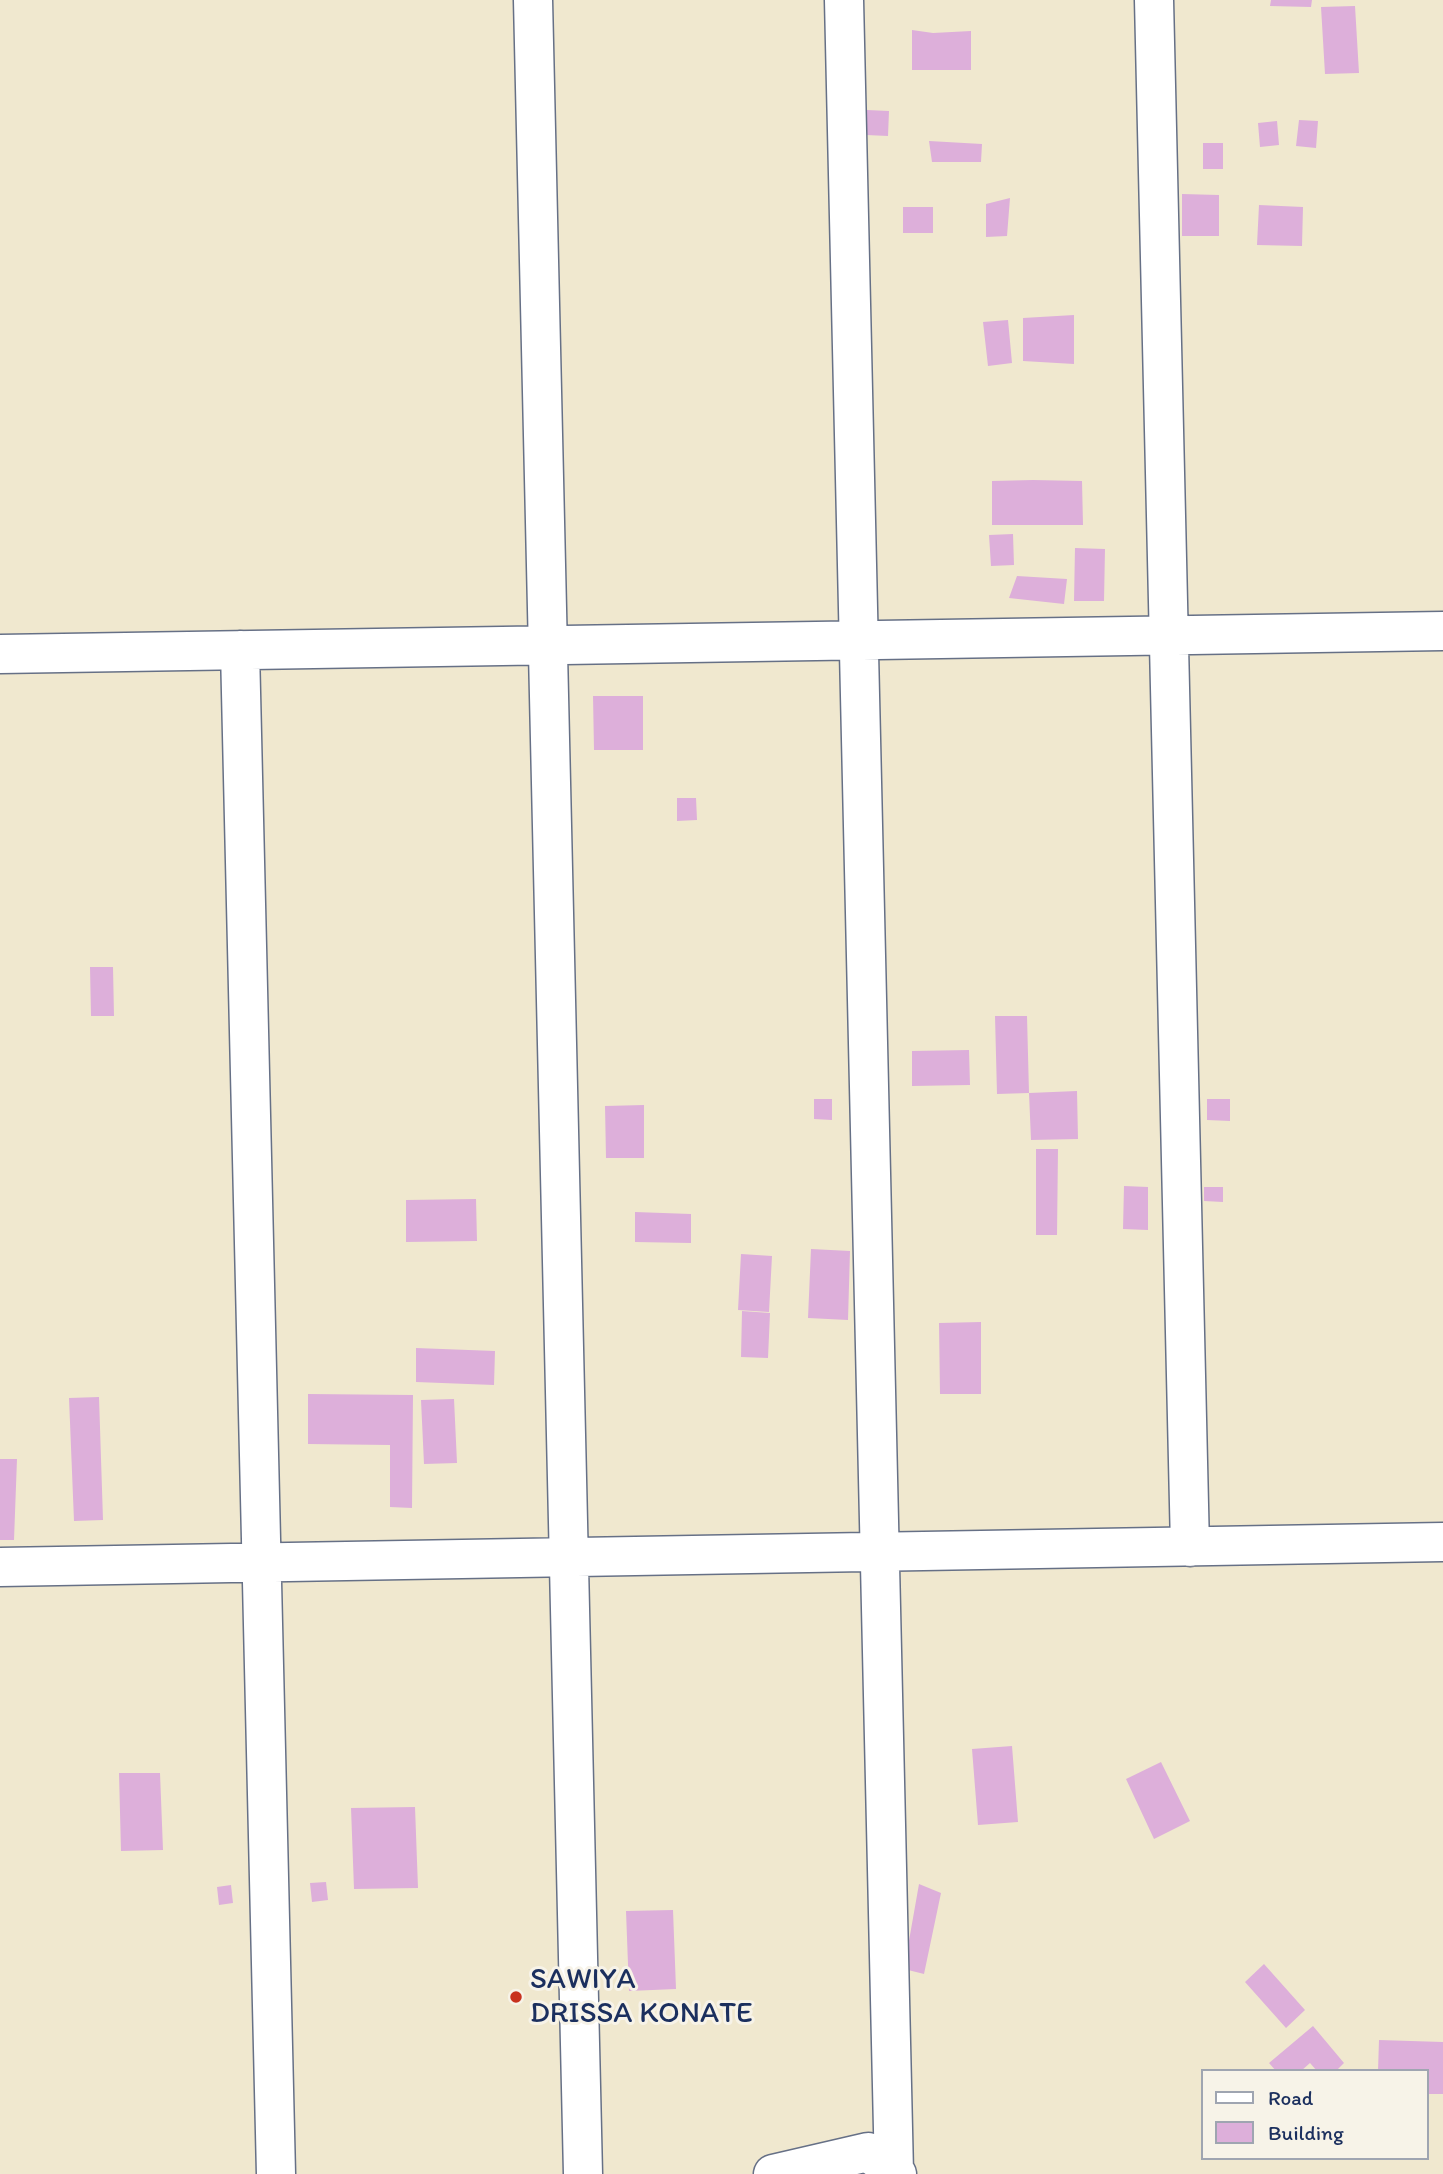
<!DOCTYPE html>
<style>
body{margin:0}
#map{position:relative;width:1443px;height:2174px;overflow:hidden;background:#f0e8cf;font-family:Itim,sans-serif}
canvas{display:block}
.legend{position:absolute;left:1201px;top:2069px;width:228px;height:91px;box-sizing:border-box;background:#f7f3e8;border:2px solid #9fa5b1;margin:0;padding:9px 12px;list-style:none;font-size:21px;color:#1b2f5e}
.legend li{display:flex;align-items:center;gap:14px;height:35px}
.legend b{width:35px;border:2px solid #9fa5b1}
</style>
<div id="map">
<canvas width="1443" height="2174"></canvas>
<ul class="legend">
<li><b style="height:9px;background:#fff"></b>Road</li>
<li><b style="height:19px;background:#ddafda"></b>Building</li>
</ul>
</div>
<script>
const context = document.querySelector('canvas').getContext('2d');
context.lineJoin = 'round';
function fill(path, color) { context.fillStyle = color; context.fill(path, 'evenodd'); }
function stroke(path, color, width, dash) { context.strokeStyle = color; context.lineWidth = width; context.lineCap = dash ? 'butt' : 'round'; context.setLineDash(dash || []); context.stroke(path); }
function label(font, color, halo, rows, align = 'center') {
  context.font = font + ' Itim,sans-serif'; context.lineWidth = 6; context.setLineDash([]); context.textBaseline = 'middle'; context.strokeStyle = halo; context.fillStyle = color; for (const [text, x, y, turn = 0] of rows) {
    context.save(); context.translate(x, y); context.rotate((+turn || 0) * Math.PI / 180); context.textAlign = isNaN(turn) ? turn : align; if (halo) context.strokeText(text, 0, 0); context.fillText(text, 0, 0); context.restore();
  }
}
fill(new Path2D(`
 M1271 0H1312L1311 7 1270 6Z
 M1355 6 1359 73 1325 74 1321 7Z
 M912 30 933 33 971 31V70H912Z
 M867 110 889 111 888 136 866 135Z
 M1299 120 1318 121 1316 148 1296 146Z
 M1277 121 1279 145 1260 147 1258 123Z
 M929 141 982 144 981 162H932Z
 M1203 143H1223V169H1203Z
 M1182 194 1219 195V236H1182Z
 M1010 198 1007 236 986 237V204Z
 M1259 205 1303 207 1302 246 1257 245Z
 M903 207H933V233H903Z
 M1074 315V364L1023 361V318Z
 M1008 320 1012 363 988 366 983 322Z
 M1033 480 1082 481 1083 525H992V481Z
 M1013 534 1014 565 991 566 989 535Z
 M1075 548 1105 549 1104 601H1074Z
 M1017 576 1067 579 1064 604 1009 598Z
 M593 696H643V750H594Z
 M677 798H696L697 820 677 821Z
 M90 967H113L114 1016H91Z
 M995 1016H1027L1029 1093 997 1094Z
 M969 1050 970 1085 912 1086V1051Z
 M1077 1091 1078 1139 1031 1140 1029 1093Z
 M814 1099H832V1120L814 1119Z
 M1207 1099H1230V1121L1207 1120Z
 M644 1105V1158H606L605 1106Z
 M1036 1149H1058L1057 1235H1036Z
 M1124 1186 1148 1187V1230L1123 1229Z
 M1204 1187H1223V1202L1204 1201Z
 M476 1199 477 1241 406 1242V1200Z
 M635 1212 691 1214V1243L635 1242Z
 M811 1249 850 1251 848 1320 808 1318Z
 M741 1254 772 1256 769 1312 738 1310Z
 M742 1311 770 1313 768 1358 741 1357Z
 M981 1322V1394H940L939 1323Z
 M416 1348 495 1351 494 1385 416 1382Z
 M308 1394 413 1395 412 1508 390 1507V1445L308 1444Z
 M99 1397 103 1520 74 1521 69 1398Z
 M454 1399 457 1463 424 1464 421 1400Z
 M0 1459H17L14 1540H0Z
 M1012 1746 1018 1822 978 1825 972 1749Z
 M1161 1762 1190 1821 1154 1839 1126 1779Z
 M119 1773H160L163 1850 121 1851Z
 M415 1807 418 1888 354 1889 351 1808Z
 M326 1882 328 1900 312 1902 310 1883Z
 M919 1884 941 1893 924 1974 904 1969Z
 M231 1885 233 1903 219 1905 217 1887Z
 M673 1910 676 1989 629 1991 626 1911Z
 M1264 1964 1305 2010 1286 2028 1245 1982Z
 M1313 2026 1344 2063 1336 2071H1317L1310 2063 1301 2071H1276L1269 2063Z
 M1379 2040 1443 2042V2094H1427V2071H1378Z`), '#ddafda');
const street = new Path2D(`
 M533 0 583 2174
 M844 0 894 2172
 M1154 0 1190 1547
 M240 650 276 2174
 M0 654 1443 631
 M0 1567 1443 1542
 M773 2174 868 2152 897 2174`);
stroke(street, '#667086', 41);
stroke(street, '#fff', 38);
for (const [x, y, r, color] of [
 [516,1997,7,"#c8321e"]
]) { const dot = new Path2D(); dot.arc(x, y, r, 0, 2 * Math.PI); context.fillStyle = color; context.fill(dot); stroke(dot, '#f7f3e8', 2.5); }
label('30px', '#1b2f5e', '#f7f3e8', [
 ["SAWIYA",530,1980],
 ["DRISSA KONATE",530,2014]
], 'left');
</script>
